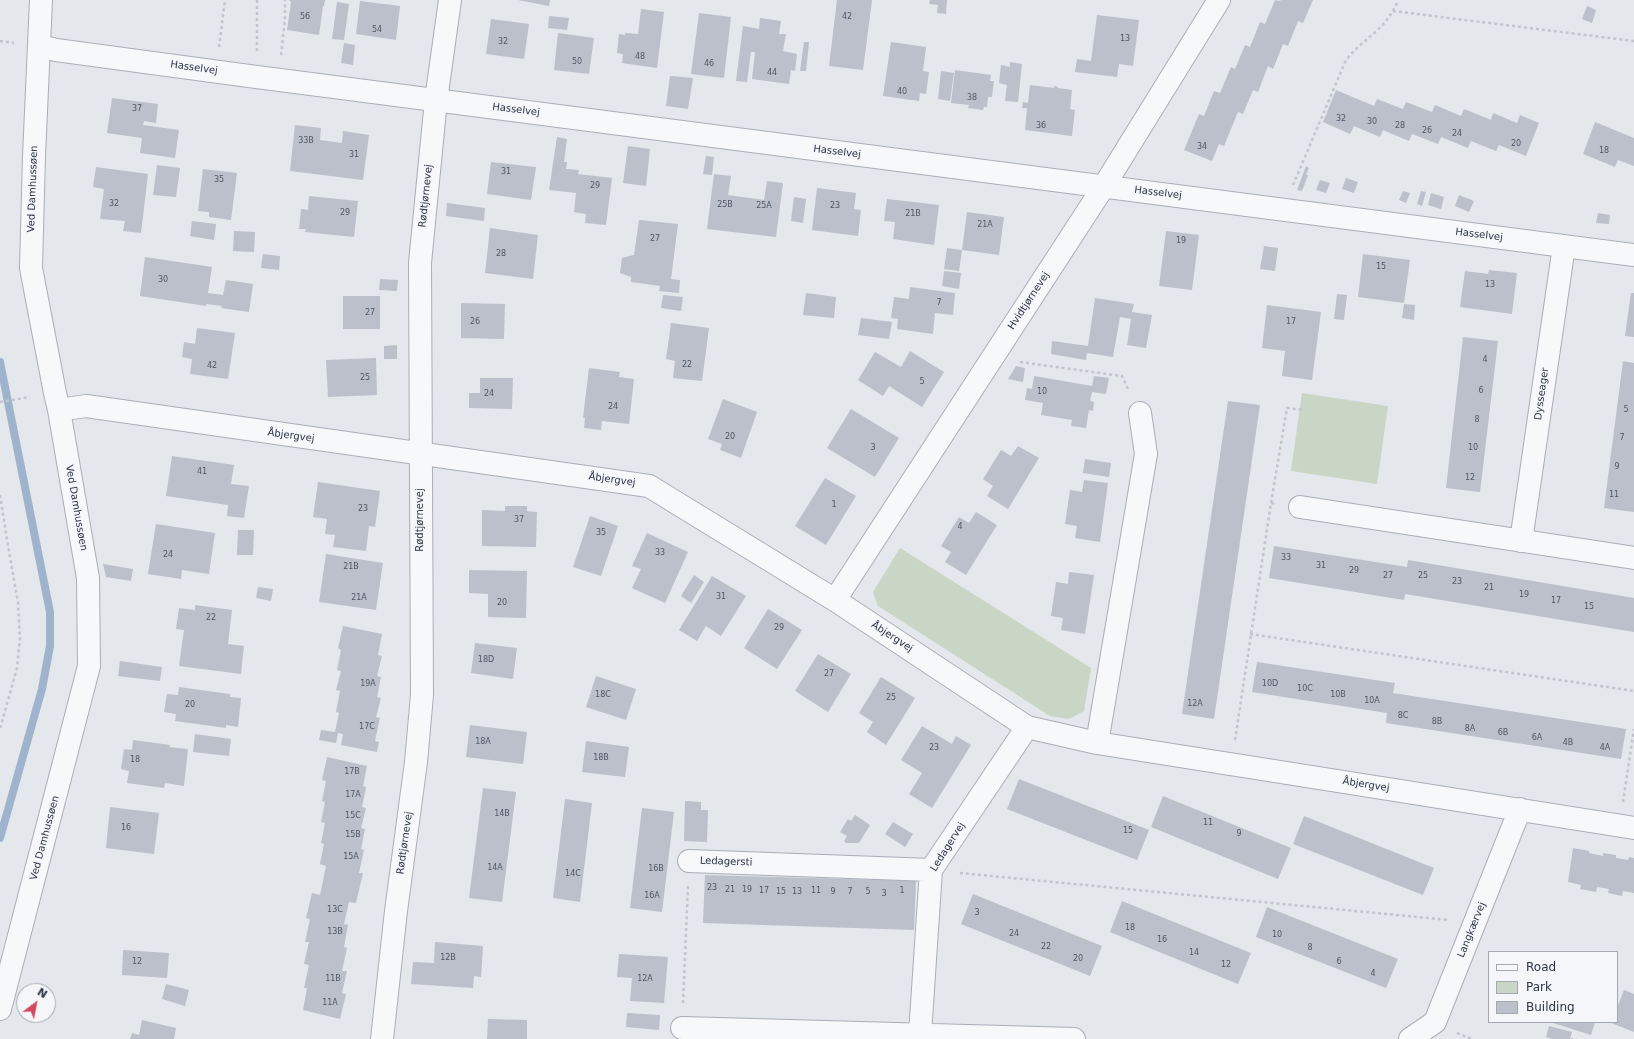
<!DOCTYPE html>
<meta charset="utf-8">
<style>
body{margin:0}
#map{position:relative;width:1634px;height:1039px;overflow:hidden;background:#e4e7ec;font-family:"DejaVu Sans",sans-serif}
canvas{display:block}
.legend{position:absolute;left:1488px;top:951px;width:130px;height:72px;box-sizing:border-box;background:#f4f6f9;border:1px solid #a4a8b1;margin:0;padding:5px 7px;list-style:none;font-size:12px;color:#2b3445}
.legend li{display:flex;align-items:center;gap:8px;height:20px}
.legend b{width:20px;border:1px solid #a4a8b1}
.north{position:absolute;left:16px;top:983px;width:40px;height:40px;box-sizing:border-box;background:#f4f6f9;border:1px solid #a4a8b1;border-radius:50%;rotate:32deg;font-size:11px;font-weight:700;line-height:16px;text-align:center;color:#2b3445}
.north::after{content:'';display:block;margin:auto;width:14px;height:18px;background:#d1495b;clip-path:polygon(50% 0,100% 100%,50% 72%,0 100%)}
</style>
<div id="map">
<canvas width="1634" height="1039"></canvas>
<ul class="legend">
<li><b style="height:5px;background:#f7f8fa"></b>Road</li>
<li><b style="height:11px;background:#c9d6c5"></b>Park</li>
<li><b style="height:11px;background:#bbc0ca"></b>Building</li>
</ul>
<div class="north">N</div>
</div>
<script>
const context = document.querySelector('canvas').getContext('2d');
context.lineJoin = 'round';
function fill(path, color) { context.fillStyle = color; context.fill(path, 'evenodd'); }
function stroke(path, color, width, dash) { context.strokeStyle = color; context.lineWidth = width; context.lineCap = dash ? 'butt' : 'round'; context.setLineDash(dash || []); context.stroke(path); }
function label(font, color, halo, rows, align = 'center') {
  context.font = font + ' "DejaVu Sans",sans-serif'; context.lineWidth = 3; context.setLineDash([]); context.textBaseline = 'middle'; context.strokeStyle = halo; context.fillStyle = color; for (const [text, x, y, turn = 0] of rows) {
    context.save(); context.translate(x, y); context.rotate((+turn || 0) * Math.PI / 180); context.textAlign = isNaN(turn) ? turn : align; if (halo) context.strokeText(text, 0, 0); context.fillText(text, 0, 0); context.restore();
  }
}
fill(new Path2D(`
 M1302 393 1388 406 1377 484 1291 471Z
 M900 548 1091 668 1084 711 1069 719 1050 716 878 606 873 592Z`), '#c9d6c5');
stroke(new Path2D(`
 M0 362 50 612V646L42 689 0 838`), '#9fb4cc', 8);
fill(new Path2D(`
 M289 0H325L324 6H323L319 35 287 30 291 2Z
 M518 0H550L549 6Z
 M837 0H872L863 70 829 66Z
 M930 0H947L946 14 937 13 938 5 929 4Z
 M1275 0 1280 1 1281 0H1313L1303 23 1298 21 1288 46 1283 44 1273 69 1268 66 1258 92 1253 90 1243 114 1238 112 1224 146 1219 144 1212 161 1184 150 1199 114 1204 116 1214 91 1220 93 1231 67 1235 69 1245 45 1250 47 1260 22 1265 24Z
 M360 1 400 6 396 40 356 34Z
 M337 2 349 4 344 40 332 39Z
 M1587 6 1596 10 1592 23 1582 19Z
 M641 9 664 12 657 68 622 63 623 54 617 53 619 34 625 35V33L638 34Z
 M699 13 731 17 724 78 691 74Z
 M1097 15 1139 20 1133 66 1119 64 1117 77 1075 72 1077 59 1091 61Z
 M549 16 569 18 567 30 548 28Z
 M760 18 781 21 779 34H786L783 51 797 54 795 71 791 70 789 84 752 79 755 52H751L747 82 736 81 743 26 759 29Z
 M491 19 529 24 524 59 486 54Z
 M558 33 594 38 589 74 554 70Z
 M804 42H809L806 71H800Z
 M891 42 926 47 923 71 929 72 926 94 920 93 919 101 883 96Z
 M344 43 355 45 353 65 341 63Z
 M1010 62 1022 64 1018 102 1005 101 1007 85 999 83 1001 65 1010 67Z
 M955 70 991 75 990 81H994L992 97H988L987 107H984L983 110 968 108 969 105 951 103Z
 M941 71 954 73 950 101 938 99Z
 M670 76 693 78 688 109 666 106Z
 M1030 85 1054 88V86L1058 87V88L1072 90 1070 109 1075 110 1072 136 1025 130 1027 108H1022L1023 102 1028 103Z
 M1336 90 1374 106 1377 99 1403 109 1406 102 1432 112 1435 105 1461 116 1464 109 1491 120 1493 113 1517 123 1520 115 1539 123 1526 156 1499 145 1496 151 1471 141 1468 148 1441 137 1438 144 1412 134 1409 141 1383 130 1380 137 1354 126 1350 134 1323 122Z
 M112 98 158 104 156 123 144 121 143 125 179 130 175 158 140 153 142 138 107 133Z
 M1595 122 1634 138V166L1618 160 1615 167 1583 154Z
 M295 125 321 128 320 140 342 143 343 131 369 135 363 180 290 171Z
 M557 137 567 139 564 162H567L566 169 579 170 578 174 612 178 606 225 585 223 586 214 574 212 576 193 549 190Z
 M628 146 650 149 646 186 623 183Z
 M706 156 714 157 712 175 703 174Z
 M491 162 536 167 531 200 487 194Z
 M157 165 180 168 176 197 153 195Z
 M1306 166 1309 168 1306 175H1308L1302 191 1297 190Z
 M96 167 148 174 141 233 123 231 125 221 100 219 104 189 93 187Z
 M203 169 237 173 231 220 209 217V212L198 211Z
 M714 174 731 176 728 195 764 200 767 181 783 183 776 237 707 229Z
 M1346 178 1358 182 1354 193 1342 189Z
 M1320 180 1330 183 1326 193 1316 190Z
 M817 188 856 193 854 209 861 210 858 236 812 230Z
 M1403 191 1410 193 1406 203 1399 200Z
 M1421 191 1426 192 1422 206 1417 204Z
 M1431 193 1444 197 1441 209 1428 205Z
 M1459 195 1474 201 1469 212 1455 206Z
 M309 196 358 201 354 237 305 232 306 229H299L301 209 308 210Z
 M794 197 806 199 803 223 791 221Z
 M887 199 939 205 934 245 893 239 895 222 884 221Z
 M447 203 485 208 484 221 446 216Z
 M967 212 1004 217 999 255 962 250Z
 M1598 213 1610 215 1609 224 1596 223Z
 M639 220 678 224 671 279 680 280 679 293 659 291 660 286 631 282V277L620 273 622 258 634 255Z
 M192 221 216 224 214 240 190 236Z
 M490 228 538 235 533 279 485 273Z
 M234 231 255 232 254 252 233 251Z
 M1166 231 1199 235 1192 290 1159 286Z
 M1264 246 1278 248 1275 271 1260 269Z
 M947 248 962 250 959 271 944 269Z
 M263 254 280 256 279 270 261 268Z
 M1363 254 1410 260 1404 303 1358 297Z
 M145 257 212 267 208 293 223 295 226 280 253 284 249 312 221 308 222 306 206 304V306L140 296Z
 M1489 270 1517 273 1512 314 1460 307 1465 271 1488 274Z
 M944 271 961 273 959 289 942 286Z
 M380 279 398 280 397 291 379 290Z
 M910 287 955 293 953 315 935 313 933 334 897 329 898 319 891 318 894 297 909 299Z
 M806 293 836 297 834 318 803 315Z
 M1631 293H1634V337L1625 336Z
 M1337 294 1347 295 1344 320 1334 319Z
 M663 295 683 297 681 311 661 308Z
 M343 296H380V329H343Z
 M1095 298 1134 304 1132 312 1152 315 1146 348 1127 345 1131 319 1120 317 1113 357 1087 353 1086 360 1051 354 1052 341 1088 346Z
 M461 303 505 304 504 339 461 338Z
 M1404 304 1415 305 1414 320 1402 318Z
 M1267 305 1321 312 1312 380 1282 376 1285 351 1262 348Z
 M861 318 892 322 889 339 858 335Z
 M671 323 709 328 702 381 673 378 675 361 666 359Z
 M197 328 235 333 228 379 190 374 192 359 182 357 184 342 195 344Z
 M1463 337 1498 341 1480 492 1446 488Z
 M397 345V359H384V346Z
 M910 351 944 372 922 407 889 386 883 396 858 380 875 352 901 367Z
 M376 358 377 395 328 397 326 360Z
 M1623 361 1634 363V512L1604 508Z
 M1016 366 1025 368 1023 382 1008 379Z
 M589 368 620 372 619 377 634 379 629 424 602 421 601 430 584 428 585 418H583Z
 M1034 376 1092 386 1094 376 1109 378 1106 394 1092 392 1090 401 1094 402 1093 411 1089 410 1086 428 1071 426 1072 420 1041 415 1043 403 1025 400 1027 388 1032 389Z
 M480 378H513L512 409 469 408V393H480Z
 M723 399 757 412 741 458 720 450 722 444 708 439Z
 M1228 401 1260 405 1214 719 1182 714Z
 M851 409 899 438 875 477 827 448Z
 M1018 446 1039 458 1008 509 987 496 993 486 983 479 1001 450 1011 456Z
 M172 456 234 465 231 484 249 486 244 518 227 516 228 505 166 496Z
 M1085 459 1111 463 1109 477 1083 473Z
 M825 478 856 496 826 545 795 526Z
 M1084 480 1108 483 1100 542 1075 538 1077 526 1065 524 1070 490 1082 492Z
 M318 482 380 491 375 527 369 526 366 551 333 547 335 535 325 534 327 519 313 517Z
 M505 506H527V511L537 512 536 547 482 546V510L505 511Z
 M976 512 997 525 966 575 945 562 951 552 941 546 959 517 969 523Z
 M590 516 618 526 601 576 573 567Z
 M156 524 215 533 209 574 182 570 181 579 148 574Z
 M238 530H254L253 555H237Z
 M647 533 688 552 665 603 632 588 641 569 632 566Z
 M1274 546 1407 567 1408 560 1634 598V632L1405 594 1404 600 1269 578Z
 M326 554 383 563 376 610 319 602Z
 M103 564 133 569 131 581 106 577Z
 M469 570 527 571 526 618 488 617V594L469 593Z
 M1069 572 1094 575 1085 634 1061 630 1063 618 1051 616 1056 582 1068 584Z
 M694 575 704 582 691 603 681 596Z
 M712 576 746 596 721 636 706 626 697 641 679 630Z
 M258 587 273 589 271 601 256 598Z
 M195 605 232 610 228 644 244 646 241 674 179 666 184 630 176 629 179 608 195 610Z
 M768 609 802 630 777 669 744 648Z
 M343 626 382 634 378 655 382 656 377 676 381 677 377 697 381 698 376 717 380 718 375 741 379 742 377 752 341 745 343 734 338 733 336 743 319 740 321 730 335 732 339 713 336 712 340 691 336 690 341 671 337 670 341 650 338 648Z
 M475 643 517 648 513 679 471 673Z
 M818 654 851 674 828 712 795 691Z
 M120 661 162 667 160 681 118 676Z
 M1257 662 1395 683 1393 693 1626 729 1621 759 1386 723 1387 713 1252 692Z
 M596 676 636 689 626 720 586 707Z
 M881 677 915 698 886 745 867 732 873 722 859 713Z
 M179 687 230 694V697L241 698 238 727 226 725V728L175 721 176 714 164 712 167 694 178 695Z
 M470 725 527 732 523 764 466 757Z
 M922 726 952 744 956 736 971 745 932 808 909 794 922 773 901 760Z
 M195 734 231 739 229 756 193 752Z
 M133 740 170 745 169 747 188 749 184 786 165 783 164 788 127 783 129 771 121 769 124 749 132 750Z
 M586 741 629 747 625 777 582 772Z
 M327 757 367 766 363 786 366 787 362 807 366 808 361 828 365 829 361 849 364 850 359 873H363L356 903 349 902 344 924 348 925 344 947 347 948 342 971H347L342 993 346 994 340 1019 303 1010 307 988H304L309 965 304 964 309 942H305L310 919 306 918 312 893 320 895 326 866 320 864 324 844 321 843 325 823 321 822 325 802 322 801 326 781 322 780Z
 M1019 779 1149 830 1137 860 1007 809Z
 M483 788 516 792 502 902 469 898Z
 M1163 796 1291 848 1278 879 1151 827Z
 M565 799 592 803 580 902 553 898Z
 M685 801 701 802V810H708L707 842 684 841Z
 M110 807 159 813 154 854 106 848Z
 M642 808 674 812 662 912 630 908Z
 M855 815 870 825 859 843H846L844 841 847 836 840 832 848 819 851 821Z
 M1304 816 1434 868 1423 895 1293 844Z
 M893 822 913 834 905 847 885 834Z
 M1573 848 1589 851V853L1603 856V853L1616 855V858L1628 860 1629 857 1634 858V893L1623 891 1622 896 1608 893 1609 889 1597 887 1596 892 1580 889 1581 885 1568 882Z
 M705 875 916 881 914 930 703 923Z
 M973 894 1102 946 1090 976 961 924Z
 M1122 901 1251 953 1238 984 1110 932Z
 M1267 907 1398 959 1386 988 1256 937Z
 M435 942 483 946 481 977 474 976 473 988 411 984 413 962 434 963Z
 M123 950 169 953 167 978 122 975Z
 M619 954 668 957 664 1003 630 1001 632 978 617 977Z
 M166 984 189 990 185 1006 162 999Z
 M1624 990 1634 994V1032L1609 1022H1617V1008Z
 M627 1013 660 1015 659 1030 626 1027Z
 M488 1019 527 1020V1039H487Z
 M142 1020 176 1028 174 1039H130L132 1033 139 1035Z
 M1550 1022H1595L1591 1035Z
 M1549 1026 1572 1032 1570 1039H1552L1546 1037Z`), '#bbc0ca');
const minor = new Path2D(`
 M40 46 56 50 249 76 1634 255
 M59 410 86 406 649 486 835 600 1027 727 1097 743 1634 828
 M1300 507 1634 558
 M1521 541 1564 246
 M835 600 1104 186 1219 0
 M1097 743 1146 454 1140 413
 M689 861 931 870
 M0 1009 89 666 88 578 59 410 55 393 31 268 34 156 41 0
 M682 1028 1074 1039
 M920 1034 931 870 1027 727
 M382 1039 396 911 416 762 422 695 420 263 436 100 450 0
 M1410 1039 1435 1022 1520 809`);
stroke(minor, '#a9aeb7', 24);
stroke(new Path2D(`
 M257 0V51
 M1393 11 1634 41
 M0 41 14 43
 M219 47 225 0
 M281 55 285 19V0
 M1293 185 1346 60C1365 36 1386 31 1398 0
 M1020 362 1122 376 1129 391
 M0 402 30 397
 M0 495 7 540 18 602 20 638 17 668 0 729
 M1271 503 1287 408 1305 410
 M1250 634 1634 691
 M1235 740 1271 503 1277 504
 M1623 802 1634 729
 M960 873 1449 920
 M683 1003 688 886
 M1457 1033 1472 1039
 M1572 1039V1038`), '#c2c5cb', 2.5, [3, 3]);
stroke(minor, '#f7f8fa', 22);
label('8px', '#4f5766', null, [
 ["56",305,17],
 ["42",847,17],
 ["54",377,30],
 ["13",1125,39],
 ["32",503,42],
 ["48",640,57],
 ["50",577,62],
 ["46",709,64],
 ["44",772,73],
 ["40",902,92],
 ["38",972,98],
 ["37",137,109],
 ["32",1341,119],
 ["30",1372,122],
 ["36",1041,126],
 ["28",1400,126],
 ["26",1427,131],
 ["24",1457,134],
 ["33B",306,141],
 ["20",1516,144],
 ["34",1202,147],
 ["18",1604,151],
 ["31",354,155],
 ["31",506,172],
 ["35",219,180],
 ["29",595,186],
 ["32",114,204],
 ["25B",725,205],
 ["25A",764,206],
 ["23",835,206],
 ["29",345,213],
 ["21B",913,214],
 ["21A",985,225],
 ["27",655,239],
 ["19",1181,241],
 ["28",501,254],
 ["15",1381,267],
 ["30",163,280],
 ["13",1490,285],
 ["7",939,303],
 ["27",370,313],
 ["26",475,322],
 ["17",1291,322],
 ["4",1485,360],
 ["22",687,365],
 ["42",212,366],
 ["25",365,378],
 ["5",922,382],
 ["6",1481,391],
 ["10",1042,392],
 ["24",489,394],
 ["24",613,407],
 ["5",1626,410],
 ["8",1477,420],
 ["20",730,437],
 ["7",1622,438],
 ["3",873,448],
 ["10",1473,448],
 ["9",1617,467],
 ["41",202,472],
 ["12",1470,478],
 ["11",1614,495],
 ["1",834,505],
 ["23",363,509],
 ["37",519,520],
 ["4",960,527],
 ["35",601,533],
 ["33",660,553],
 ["24",168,555],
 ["33",1286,558],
 ["31",1321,566],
 ["21B",351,567],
 ["29",1354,571],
 ["27",1388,576],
 ["25",1423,576],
 ["23",1457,582],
 ["21",1489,588],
 ["19",1524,595],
 ["31",721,597],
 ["21A",359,598],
 ["17",1556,601],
 ["20",502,603],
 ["15",1589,607],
 ["22",211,618],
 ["29",779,628],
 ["18D",486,660],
 ["27",829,674],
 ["19A",368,684],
 ["10D",1270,684],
 ["10C",1305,689],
 ["18C",603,695],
 ["10B",1338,695],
 ["25",891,698],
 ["10A",1372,701],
 ["12A",1195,704],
 ["20",190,705],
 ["8C",1403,716],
 ["8B",1437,722],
 ["17C",367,727],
 ["8A",1470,729],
 ["6B",1503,733],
 ["6A",1537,738],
 ["18A",483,742],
 ["4B",1568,743],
 ["23",934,748],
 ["4A",1605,748],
 ["18B",601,758],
 ["18",135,760],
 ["17B",352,772],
 ["17A",353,795],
 ["14B",502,814],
 ["15C",353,816],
 ["11",1208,823],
 ["16",126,828],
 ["15",1128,831],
 ["9",1239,834],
 ["15B",353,835],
 ["15A",351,857],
 ["14A",495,868],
 ["16B",656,869],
 ["14C",573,874],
 ["23",712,888],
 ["21",730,890],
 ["19",747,890],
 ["17",764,891],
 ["11",816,891],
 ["1",902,891],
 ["15",781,892],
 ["13",797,892],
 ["9",833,892],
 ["7",850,892],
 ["5",868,892],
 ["3",884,894],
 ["16A",652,896],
 ["13C",335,910],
 ["3",977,913],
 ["18",1130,928],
 ["13B",335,932],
 ["24",1014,934],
 ["10",1277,935],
 ["16",1162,940],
 ["22",1046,947],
 ["8",1310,948],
 ["14",1194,953],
 ["12B",448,958],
 ["20",1078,959],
 ["12",137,962],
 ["6",1339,962],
 ["12",1226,965],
 ["4",1373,974],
 ["11B",333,979],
 ["12A",645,979],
 ["11A",330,1003]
]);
label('10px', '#2b3445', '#f4f6f9', [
 ["Hasselvej",194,68,8],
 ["Hasselvej",516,110,7],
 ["Hasselvej",837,152,7],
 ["Ved Damhussøen",33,189,-88],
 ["Hasselvej",1158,193,7],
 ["Rødtjørnevej",426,196,-84],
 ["Hasselvej",1479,235,7],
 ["Hvidtjørnevej",1029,301,-57],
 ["Dysseager",1542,394,-82],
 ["Åbjergvej",291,436,8],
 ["Åbjergvej",612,480,8],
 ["Ved Damhussøen",76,508,80],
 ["Rødtjørnevej",420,520,-90],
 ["Åbjergvej",892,637,33],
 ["Åbjergvej",1366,785,9],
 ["Ved Damhussøen",45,838,-75],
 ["Rødtjørnevej",405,843,-82],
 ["Ledagervej",948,847,-58],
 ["Ledagersti",726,862,2],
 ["Langkærvej",1472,930,-68]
]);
</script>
